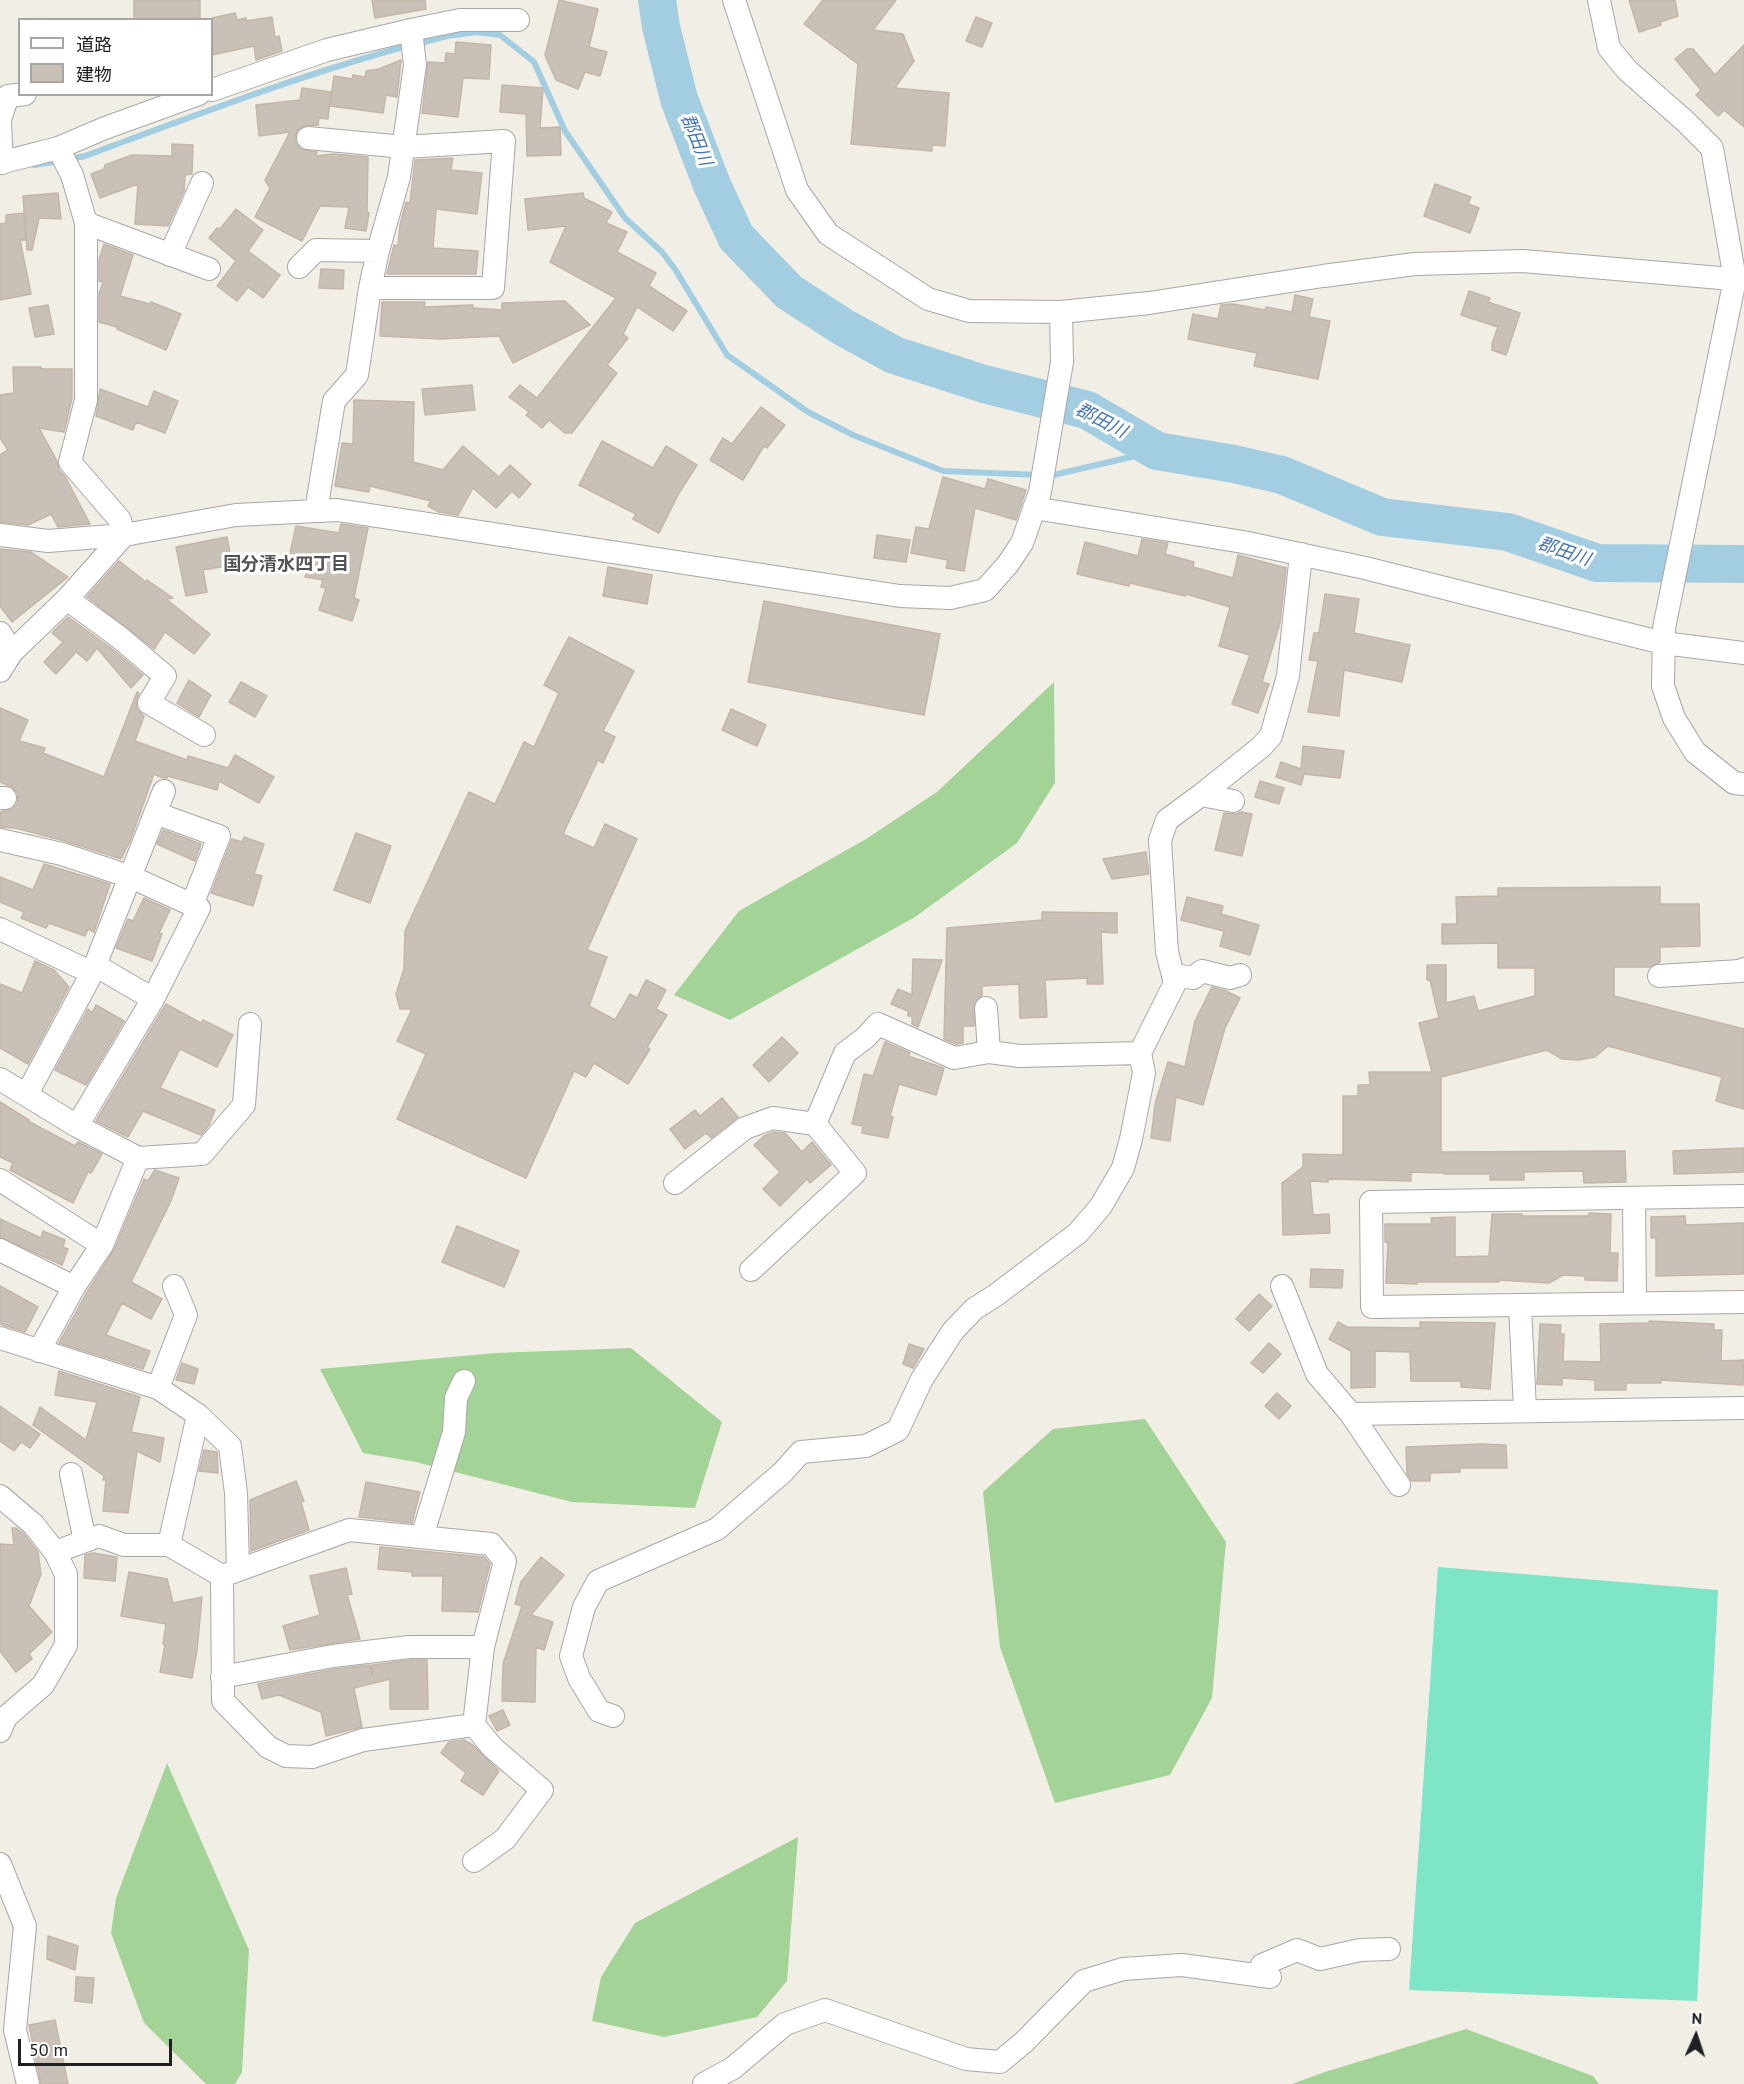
<!DOCTYPE html>
<meta charset="utf-8">
<style>
body{margin:0}
#map{position:relative;width:1744px;height:2084px;overflow:hidden;background:#f1eee5;font-family:"PT Sans","Noto Sans JP",sans-serif}
canvas{display:block}
.legend{position:absolute;left:18px;top:18px;width:195px;height:78px;box-sizing:border-box;background:#fff;border:2px solid #a6a6a6;margin:0;padding:8px 10px;list-style:none;font-size:18px;color:#202020}
.legend li{display:flex;align-items:center;gap:12px;height:30px}
.legend b{width:30px;border:2px solid #a6a6a6}
.north{position:absolute;left:1666px;top:2006px;width:60px;height:60px;-webkit-text-stroke:4px #fff;paint-order:stroke;rotate:3deg;font-size:16px;font-weight:700;line-height:24px;text-align:center;color:#202020}
.north::after{content:'';display:block;margin:auto;width:21px;height:27px;background:#202020;clip-path:polygon(50% 0,100% 100%,50% 72%,0 100%)}
.scale{position:absolute;left:18px;top:2039px;width:154px;height:27px;box-sizing:border-box;border:3px solid #202020;border-top:0;padding-left:8px;font-size:18px;line-height:21px;white-space:nowrap;color:#202020;-webkit-text-stroke:4px #fff;paint-order:stroke}
</style>
<div id="map">
<canvas width="1744" height="2084"></canvas>
<ul class="legend">
<li><b style="height:8px;background:#fff"></b>道路</li>
<li><b style="height:16px;background:#c9c1b8"></b>建物</li>
</ul>
<div class="north">N</div>
<div class="scale">50 m</div>
</div>
<script>
const context = document.querySelector('canvas').getContext('2d');
context.lineJoin = 'round';
function fill(path, color) { context.fillStyle = color; context.fill(path, 'evenodd'); }
function stroke(path, color, width, dash) { context.strokeStyle = color; context.lineWidth = width; context.lineCap = dash ? 'butt' : 'round'; context.setLineDash(dash || []); context.stroke(path); }
function label(font, color, halo, rows, align = 'center') {
  context.font = font + ' "PT Sans","Noto Sans JP",sans-serif'; context.lineWidth = 6; context.setLineDash([]); context.textBaseline = 'middle'; context.strokeStyle = halo; context.fillStyle = color; for (const [text, x, y, turn = 0] of rows) {
    context.save(); context.translate(x, y); context.rotate((+turn || 0) * Math.PI / 180); context.textAlign = isNaN(turn) ? turn : align; if (halo) context.strokeText(text, 0, 0); context.fillText(text, 0, 0); context.restore();
  }
}
fill(new Path2D(`
 M1054 682 1055 783 1017 843 915 917 730 1020 674 995 739 911 866 839 937 792Z
 M631 1348 722 1422 695 1508 572 1502 416 1462 363 1453 320 1369 495 1353Z
 M1145 1419 1226 1542 1212 1698 1170 1775 1055 1803 1000 1647 983 1492 1053 1429Z
 M167 1763 249 1950 242 2072 235 2084H206L144 2023 111 1933 116 1898Z
 M798 1837 787 1981 757 2017 664 2037 592 2021 601 1977 635 1923Z
 M1466 2029 1593 2076 1599 2084H1292L1325 2072Z`), '#a4d397');
fill(new Path2D(`
 M1438 1567 1718 1590 1697 2001 1409 1990Z`), '#7ee5c6');
stroke(new Path2D(`
 M417 44 447 36 477 32 500 35 534 62 565 131 625 218 662 252 675 269 727 355 808 412 853 435 943 471 1039 475
 M70 159 85 156C191 117 297 76 407 46
 M34 165 60 161
 M1049 476 1157 451`), '#a3cee1', 6);
stroke(new Path2D(`
 M657 0 661 27 679 99 712 185 736 237 789 292 843 327 894 355 984 384 1087 410 1157 451 1234 464 1282 475 1382 517 1508 532 1597 563 1744 564`), '#a3cee1', 38);
const building = new Path2D(`
 M134 0H200V20H134Z
 M372 0H425L426 9 375 18Z
 M559 0 598 9 589 47 607 52 600 76 585 72 578 89 556 80 545 55Z
 M823 0H896L873 30 903 34 914 61 895 88 949 93 945 146 932 145V151L851 144 858 64 804 24Z
 M1629 0H1675L1678 16 1660 22 1661 25 1639 32Z
 M235 13 237 20 246 18V21L272 17 275 37 279 36 282 51 256 60 254 46 212 55V18Z
 M976 17 992 23 982 47 966 41Z
 M456 42 491 45 489 79 463 78 458 117 422 113 428 62 445 63 446 53 455 54Z
 M1744 45V127L1724 110 1718 116 1696 95 1701 90 1675 59 1687 49H1693L1715 75Z
 M401 60 397 97 386 95 383 113 330 106 334 76 352 79 353 75 365 77 366 71 379 69Z
 M502 85 543 88 540 128 560 127 561 155 527 156 526 114 500 112Z
 M302 88 331 92 328 119 319 118 318 125 303 126 297 131 295 136 296 143 300 149 317 152 316 156 333 154 368 157 367 212 369 213 366 231 345 228 349 207 320 206 302 241 255 217 270 188 265 180 290 132 259 136 256 105 300 100Z
 M172 144 193 145 192 174 185 175 184 191 168 226 135 224 138 184 100 198 91 174 104 169 105 165 132 155 172 156Z
 M453 158 451 170 482 173 477 214 436 209 433 248 478 251 476 274H387L394 245 398 246 400 225 406 202 410 203 415 160Z
 M1435 184 1471 197 1468 204 1479 208 1470 233 1424 216Z
 M58 193 61 219 39 218 32 250H27L23 196Z
 M583 193 584 198 612 212 606 223 627 232 617 252 656 273 649 286 687 311 673 331 637 307 623 334 628 338 607 365 617 373 572 433H565L549 420 542 428 526 415 529 412 509 397 520 385 537 398 616 298 550 262 566 226 528 230 525 199Z
 M236 209 263 230 248 251 280 275 263 298 248 287 237 301 217 286 236 261 209 238 217 228 220 229Z
 M24 213 26 240H20L31 294 0 300V224L6 223V215Z
 M104 244 133 255 120 296 150 304 151 302 181 314 166 350 117 329V327L99 322V294L103 282 99 281V260Z
 M321 269 344 270 343 289 319 288Z
 M1469 291 1490 298 1488 302 1520 313 1506 355 1492 350V343L1498 327 1461 315Z
 M1295 295 1313 299 1309 317 1330 321 1318 379 1254 366 1257 353 1188 339 1193 314 1218 319 1221 305 1233 304 1265 310 1266 307 1292 312Z
 M565 301 590 325 513 363 499 336 441 339 380 336 382 302H425L424 307 473 305V308L502 310V303Z
 M48 305 54 334 35 337 29 308Z
 M13 367H41V369H72V398L64 432 39 428 57 461 59 470 66 478 90 524 58 527 51 514 28 525 0 522V455L8 450 0 438V395L14 393Z
 M472 385 475 410 425 415 422 389Z
 M100 389 148 407 154 391 178 401 165 433 136 422 133 430 96 416Z
 M354 400 414 402 413 462 443 470 463 446 499 477 510 465 531 484 519 498 512 491 496 508 473 488 458 515 439 512 428 506 431 501 370 486 369 492 335 486 342 443 353 444Z
 M761 407 785 425 767 448 764 446 743 480 710 460 723 438 732 444Z
 M602 441 653 468 666 446 697 465 679 493 659 533 633 519 636 514 579 485Z
 M943 477 985 489 988 479 1026 490 1016 520 975 508 964 571 946 568 948 560 911 553 916 527 929 529Z
 M341 524 368 528 354 598 359 600 352 621 319 610 326 588 321 587 323 580 305 577 307 572 287 567 296 526 339 533Z
 M877 535 910 540 906 562 874 558Z
 M227 537 232 565 203 570 207 592 186 596 176 547Z
 M1142 539 1168 543 1165 554 1194 562 1193 567 1233 578 1238 555 1286 568 1280 623 1262 682 1269 684 1258 713 1232 704 1250 655 1219 646 1230 607 1186 594 1185 596 1130 583 1129 586 1077 574 1085 542 1138 556Z
 M0 549 31 552 68 577 12 622 0 606Z
 M119 561 146 582 147 580 173 598 166 599 210 634 194 654 165 632 154 649 87 597 91 592 93 593 92 591Z
 M608 567 652 575 647 604 603 596Z
 M1325 594 1359 599 1354 633 1410 645 1402 682 1344 670 1339 716 1308 712 1318 661 1309 660 1314 633H1319Z
 M764 601 940 634 924 715 748 682Z
 M68 617 111 648 143 675 131 688 97 648 87 661 76 652 56 674 44 662 63 642 52 633Z
 M569 637 634 671 603 731 615 737 603 763 598 760 563 834 594 848 605 824 637 839 587 950 607 957 589 1006 615 1020 630 994 637 998 646 980 666 990 656 1009 667 1015 647 1047 650 1049 628 1084 594 1063 586 1077 574 1071 526 1178 397 1119 426 1054 397 1041 412 1009H400L396 994 404 969 405 931 469 792 495 804 524 742 534 747 559 693 544 685Z
 M189 680 211 695 199 717 177 703Z
 M241 682 267 696 255 717 229 702Z
 M137 692 139 693 136 702 137 709 144 716 135 741 187 760 188 756 228 768 235 755 274 777 259 803 219 781 217 790 168 776 167 778H163L154 774 130 841 121 859 65 841 15 828 0 827V812L12 809 17 804 18 799 17 792 12 787 0 782V708L28 720 19 741 45 748 43 753 104 777Z
 M731 709 766 725 757 746 722 730Z
 M1303 746 1344 751 1340 778 1304 774 1301 785 1276 777 1281 762 1301 769Z
 M1260 781 1284 788 1279 804 1255 797Z
 M1241 812 1252 814 1242 856 1215 850 1224 813 1237 814Z
 M163 830 201 844 195 861 157 844Z
 M356 833 391 846 370 903 334 890Z
 M244 837 264 844 254 874 262 876 253 906 211 893 232 839 242 842Z
 M1146 852 1149 874 1112 879 1103 859Z
 M44 864 110 884 94 932 88 929 85 936 49 923 46 928 21 918 24 912 0 902V877L33 890Z
 M1660 887V904H1699L1700 946 1660 947V962L1650 967H1614V996L1744 1029V1109L1716 1101 1722 1077 1608 1046 1595 1057 1578 1060 1562 1059 1547 1050 1441 1077V1152L1625 1151 1626 1182 1584 1183 1583 1171 1524 1172V1180H1490V1174H1444V1173L1411 1172V1181L1328 1179V1182L1310 1181 1313 1215 1329 1214 1330 1233 1283 1235 1282 1183 1303 1167V1154L1343 1155V1096H1358V1085H1370L1369 1072H1432L1419 1023 1439 1018 1430 980H1427V965H1446V1003L1474 996 1478 1011 1535 996V968H1498V943L1442 944V924H1457L1456 897 1498 896V888Z
 M1187 897 1223 906 1221 914 1259 925 1250 955 1220 946 1224 931 1181 920Z
 M144 898 170 910 159 933 162 934 152 961 116 948 128 919 133 921Z
 M1042 912 1117 913V933L1101 932 1103 984H1087V978L1045 980 1047 1017 1020 1018 1019 984 982 986V996L974 1003V1026H963V1043L956 1044 944 1039 947 928 1042 920Z
 M913 959 942 960 918 1027 912 1024V1016H908V1011L891 1004 898 989 912 995Z
 M35 961 54 970 69 987 28 1064 0 1048V984L22 993Z
 M1212 987 1226 991 1240 998 1225 1028 1203 1105 1176 1097 1170 1141 1151 1138 1155 1104 1168 1062 1185 1067 1195 1021Z
 M166 1004 201 1023 203 1020 233 1035 217 1067 180 1049 160 1088 215 1110 209 1125 201 1135 143 1111 128 1137 96 1121Z
 M96 1005 124 1021 86 1085 55 1070 88 1009 92 1013Z
 M782 1037 798 1053 769 1082 753 1065Z
 M885 1042 910 1053 908 1056 944 1068 936 1095 899 1084 890 1116 893 1117 888 1138 862 1133 863 1126 852 1124 864 1074 873 1076Z
 M722 1098 738 1117 711 1138 706 1133 685 1149 670 1129 695 1110 700 1116Z
 M0 1102 29 1120 28 1121 75 1146 78 1142 102 1154 91 1173 88 1172 73 1203 10 1170 13 1163 0 1157Z
 M774 1132 785 1133 802 1152 812 1142 831 1165 810 1183 807 1179 780 1206 763 1189 780 1172 754 1145 764 1136Z
 M1744 1148V1172L1674 1174 1673 1151Z
 M155 1170 179 1178 171 1201 131 1282 162 1299 151 1319 122 1303 106 1335 150 1351 143 1369 59 1343 86 1294 114 1250 144 1179 148 1181Z
 M1589 1213 1611 1214 1610 1253H1618L1617 1281 1585 1280V1276L1563 1275 1549 1283 1499 1280V1282H1417V1284L1386 1283 1388 1242H1385V1224H1432L1431 1218 1455 1217V1257L1489 1256 1492 1214H1522V1216H1589Z
 M1685 1216 1686 1225 1744 1223V1274L1656 1276V1238H1651V1217Z
 M0 1219 41 1238 43 1231 65 1240 63 1247 68 1249 62 1265 0 1237Z
 M457 1226 519 1251 504 1287 442 1262Z
 M1311 1269 1343 1270 1342 1288 1310 1287Z
 M0 1286 38 1307 25 1332 0 1324Z
 M1259 1294 1272 1306 1249 1331 1236 1319Z
 M1649 1321 1714 1324V1330H1722L1721 1361 1744 1360 1743 1385 1661 1380V1383H1626V1390H1595V1380L1562 1378V1385L1537 1384 1540 1324 1561 1325 1560 1334H1564L1563 1361 1601 1362 1600 1324 1649 1323Z
 M1338 1322 1347 1327 1420 1328V1322L1495 1323 1490 1389 1461 1387V1381H1411L1410 1352 1375 1351V1387L1351 1388V1351L1329 1339Z
 M1269 1343 1281 1354 1263 1373 1251 1363Z
 M909 1344 924 1349 913 1368 903 1364Z
 M182 1363 198 1369 194 1384 176 1380Z
 M59 1371 140 1397 131 1432 164 1438 160 1462 137 1451 128 1513 103 1511 106 1480H103L104 1476 33 1425 40 1407 86 1440 97 1402 55 1395Z
 M1277 1393 1291 1406 1279 1419 1265 1406Z
 M0 1406 40 1434 30 1448 21 1442 14 1451 0 1441Z
 M1482 1444 1506 1445 1507 1468H1460V1472L1430 1473V1481H1411L1407 1473 1406 1447Z
 M204 1450 217 1452 218 1473 199 1471Z
 M296 1481 304 1501 301 1502 309 1530 251 1551 250 1500Z
 M366 1482 420 1492 412 1523 359 1517Z
 M12 1528H16L24 1534 38 1552 41 1574 29 1606 52 1632 29 1654 32 1659 16 1672 0 1651V1544L14 1545Z
 M380 1547 484 1557 490 1564 478 1612 442 1611 443 1576H412V1572L378 1569Z
 M93 1553 117 1557 115 1581 84 1578 85 1555Z
 M541 1557 564 1575 531 1615 553 1622 544 1650 536 1647 535 1702 502 1701 503 1664 522 1606 515 1604 521 1582Z
 M346 1568 352 1594 347 1595 360 1639 290 1650 283 1626 320 1615 310 1576Z
 M129 1572 167 1579 173 1603 202 1597 197 1650 192 1678 160 1672 165 1645 163 1644 166 1624 121 1616Z
 M410 1660H427L428 1709H390V1679L354 1688 362 1727 326 1736 321 1712 279 1695 262 1699 258 1684 335 1669 370 1665 372 1674V1665Z
 M503 1710 510 1725 497 1731 489 1716Z
 M464 1740 474 1746 499 1771 483 1795 461 1781 466 1773 441 1753 449 1742Z
 M48 1936 78 1946 75 1970 47 1959Z
 M76 1977 94 1978 92 2003 75 2001Z
 M55 2020 68 2084H41L29 2025Z`);
fill(building, '#c9c1b8');
stroke(building, '#c4b6a6', 1.5);
const minor = new Path2D(`
 M734 0 797 190 828 234 928 299 969 311 1061 312 1149 303 1323 276 1415 264 1523 261 1744 280
 M1599 0 1609 48 1627 70 1686 122 1712 148 1735 279 1664 628 1663 686 1674 718 1695 752 1734 783 1744 784
 M212 90 327 50 411 30 460 20H518
 M0 119 8 96 25 94
 M0 121 2 163
 M308 138 404 147 504 141 493 288H370
 M58 148 105 128 199 94
 M0 163 58 148 72 175 86 223V400L70 462 120 520 124 535
 M86 223 209 269
 M170 255 202 183
 M299 267 316 250 378 251
 M1034 508 1243 542 1365 568 1663 643 1744 653
 M316 511 334 401 357 375 370 288 378 251 399 177 415 65 411 30
 M0 535 48 541 124 535 236 515 337 510 900 596 950 598 985 590 1008 564 1022 543 1040 492 1062 362 1061 312
 M67 599 119 637 165 676 149 703 204 735
 M0 633 12 652
 M0 671 12 652 67 599 124 535
 M0 798H5
 M1233 801 1201 795 1261 747 1271 736 1288 676 1301 554
 M155 813 219 836 192 905
 M0 840 62 854 131 877 199 908 153 999 77 1126
 M0 929 92 973 27 1094
 M95 965 153 999
 M92 973 164 791
 M1173 975 1193 978 1202 971 1230 978 1240 975
 M1659 976 1740 971 1744 969
 M986 1008 989 1052
 M0 1079 77 1126 138 1158 102 1245 74 1287 39 1351
 M138 1158 202 1154 244 1105 250 1024
 M0 1180 102 1245
 M675 1183 745 1128 773 1118 815 1124
 M1744 1196 1371 1202 1372 1307 1744 1302
 M1634 1199 1635 1302
 M0 1250 74 1287
 M751 1270 855 1173 815 1124 845 1053 865 1038 878 1024 954 1058 989 1052 1020 1056 1140 1053 1175 983 1167 952 1160 840 1167 820 1201 795
 M1282 1286 1317 1374 1351 1414 1744 1408
 M1520 1305 1525 1410
 M0 1338 158 1388 198 1415 230 1446 236 1493 238 1569
 M158 1388 186 1315 174 1286
 M1351 1414 1399 1485
 M71 1474 85 1541
 M0 1496 34 1525 55 1552 66 1574V1645L43 1685 6 1717 0 1731
 M422 1537 454 1432 456 1398 464 1381
 M169 1545 198 1415
 M55 1552 99 1536 124 1545H169L222 1576 349 1530 491 1544 505 1561 483 1647 474 1725 363 1740 312 1757 286 1756 268 1747 223 1701 222 1576
 M222 1677 333 1656 409 1647H483
 M613 1716 599 1711 579 1678 571 1656 584 1607 598 1581 717 1529 783 1472 801 1452 866 1446 898 1430 922 1379 953 1331 974 1309 996 1295 1078 1233 1101 1206 1123 1168 1131 1139 1144 1073 1140 1053
 M474 1861 505 1839 542 1790 492 1747 474 1725
 M0 1864 25 1926 15 2030 28 2084
 M704 2084 733 2068 785 2024 825 2010 966 2059 1000 2062 1024 2042 1084 1981 1123 1969 1182 1965 1270 1977 1262 1965 1297 1950 1320 1959 1360 1950 1389 1949`);
stroke(minor, '#a7a7a7', 24);
stroke(minor, '#fff', 22);
label('italic 18px', '#4574b7', '#fff', [
 ["郡田川",696,140,68],
 ["郡田川",1101,421,27],
 ["郡田川",1564,552,19]
]);
label('bold 18px', '#535353', '#fff', [
 ["国分清水四丁目",286,565]
]);
</script>
